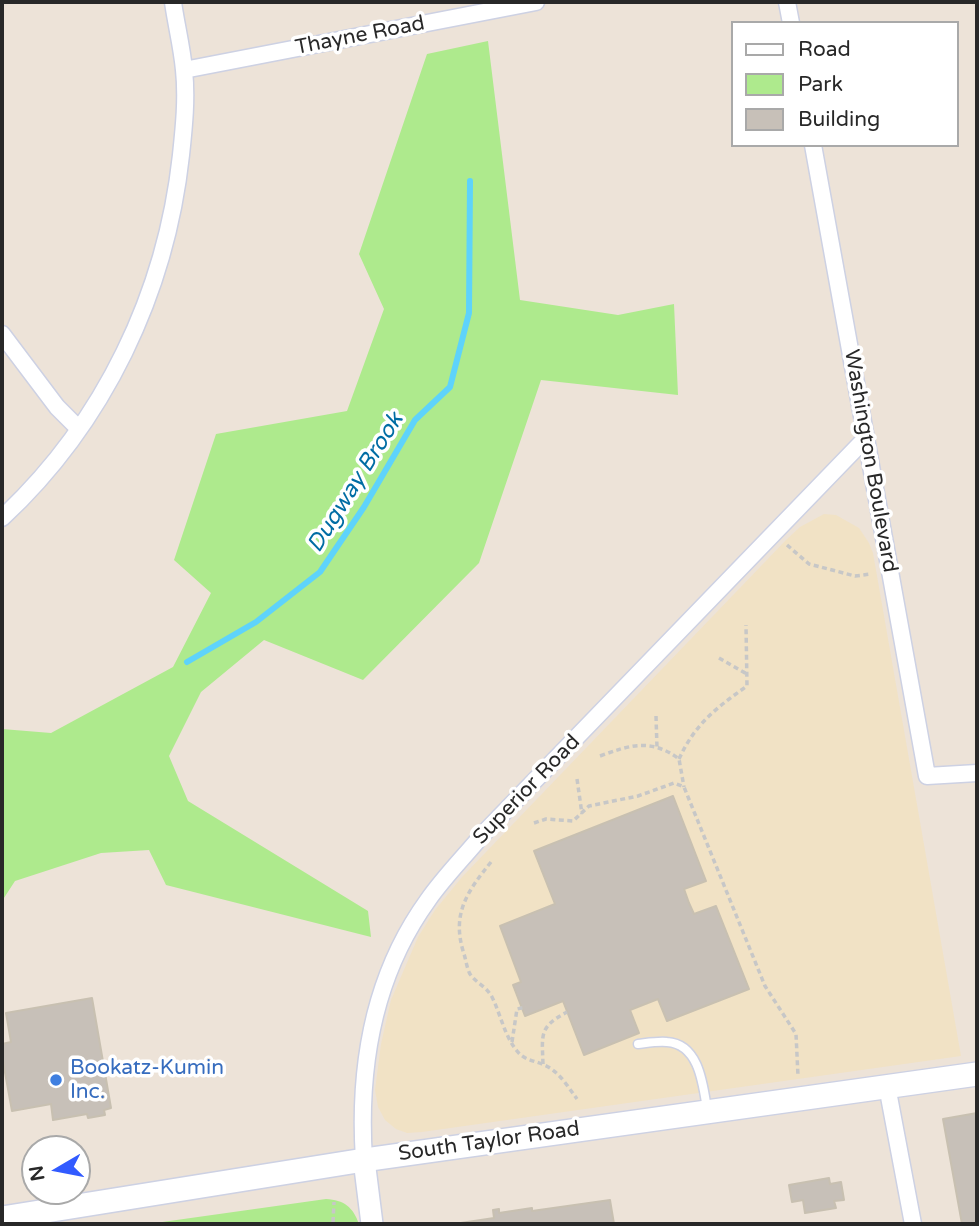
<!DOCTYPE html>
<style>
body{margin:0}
#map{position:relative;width:979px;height:1226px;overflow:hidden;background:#ede3d8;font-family:"Varela Round",sans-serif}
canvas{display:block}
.frame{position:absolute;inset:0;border:4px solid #282828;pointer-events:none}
.legend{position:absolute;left:731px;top:21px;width:228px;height:126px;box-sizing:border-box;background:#fff;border:2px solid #a9a9a9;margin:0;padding:9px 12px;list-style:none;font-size:21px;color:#282828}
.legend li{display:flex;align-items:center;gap:14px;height:35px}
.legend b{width:35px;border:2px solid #a9a9a9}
.north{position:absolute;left:21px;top:1135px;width:70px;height:70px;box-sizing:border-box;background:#fff;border:2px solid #a9a9a9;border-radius:50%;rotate:260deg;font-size:19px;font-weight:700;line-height:28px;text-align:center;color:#282828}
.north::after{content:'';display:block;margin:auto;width:24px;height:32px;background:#325bff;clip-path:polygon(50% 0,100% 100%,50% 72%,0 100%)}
</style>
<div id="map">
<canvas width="979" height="1226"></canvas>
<div class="frame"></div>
<ul class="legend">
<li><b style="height:9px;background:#fff"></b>Road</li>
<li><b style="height:19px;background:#aeea8d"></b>Park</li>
<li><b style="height:19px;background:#c7c0b8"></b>Building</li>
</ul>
<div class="north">N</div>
</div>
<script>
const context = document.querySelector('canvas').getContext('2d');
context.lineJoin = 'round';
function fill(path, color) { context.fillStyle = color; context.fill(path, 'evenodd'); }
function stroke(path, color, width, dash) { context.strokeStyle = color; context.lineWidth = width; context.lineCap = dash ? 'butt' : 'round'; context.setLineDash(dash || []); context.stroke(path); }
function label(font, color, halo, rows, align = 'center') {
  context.font = font + ' "Varela Round",sans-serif'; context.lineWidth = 7; context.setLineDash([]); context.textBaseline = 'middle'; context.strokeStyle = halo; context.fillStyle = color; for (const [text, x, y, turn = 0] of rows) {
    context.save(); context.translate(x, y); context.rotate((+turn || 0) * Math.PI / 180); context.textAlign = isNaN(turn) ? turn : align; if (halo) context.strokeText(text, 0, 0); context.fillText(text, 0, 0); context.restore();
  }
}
fill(new Path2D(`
 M824 514 836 515 859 528 869 543 873 553 961 1056 422 1132 407 1133 396 1129 385 1120 378 1107 375 1090 381 1044 391 1000 418 937 435 910 462 877 786 540 800 527Z`), '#f1e2c5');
fill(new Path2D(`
 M488 41 520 300 618 315 674 304 678 395 541 380 479 563 363 680 264 640 201 692 169 756 188 801 368 911 371 937 166 885 149 850 101 853 15 881 2 901V729L51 733 173 667 211 593 174 560 216 434 347 411 384 309 359 254 427 54Z
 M326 1199C344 1200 353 1207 359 1224H148Z`), '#aeea8d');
stroke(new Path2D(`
 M187 662 256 622 320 572 364 507 415 420 450 387 469 313 470 181`), '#5ed3fb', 6);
const building = new Path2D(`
 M673 796 706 881 684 889 689 903 694 914 716 906 749 989 667 1021 658 999 630 1010 639 1033 584 1055 563 1001 525 1016 513 985 521 982 500 926 555 904 534 851Z
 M92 998 111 1108 104 1110 105 1115 88 1118 87 1114 53 1120 51 1104 12 1111 2 1056V1044L11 1042 6 1013Z
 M977 1113V1224H962L943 1119Z
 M829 1178 830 1184 841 1182 844 1200 834 1201 836 1208 805 1213 803 1200 792 1202 789 1185Z
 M610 1200 614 1224H454L494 1218 493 1210 499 1209V1213L532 1208V1211Z`);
fill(building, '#c7c0b8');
stroke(building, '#c8c0b1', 2);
const service = new Path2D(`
 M638 1044C647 1043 658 1041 667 1042 699 1044 703 1084 707 1109`);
const minor = new Path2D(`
 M787 2 791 23
 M184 70 536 2
 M813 145 927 776 977 773
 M2 334 57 407 79 429
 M2 518C104 423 166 293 181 155 184 127 187 98 184 70 182 47 176 24 173 2
 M887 1086 913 1224
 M364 1160C358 1068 373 976 428 900 444 877 465 856 483 834L865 439`);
const tertiary = new Path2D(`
 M364 1160 372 1224`);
const secondary = new Path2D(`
 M2 1218 364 1160 977 1074`);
stroke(service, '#cdd1e3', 11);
stroke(minor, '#cdd1e3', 19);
stroke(tertiary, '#cdd1e3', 24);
stroke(secondary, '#cdd1e3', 26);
stroke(new Path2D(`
 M787 545 809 564 855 576 871 574
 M719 658 747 674
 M656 716 657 748
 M600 756C630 745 651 738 679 759L684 787
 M679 759C695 724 716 708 747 686L746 625
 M577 779 582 814
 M534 823 546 819 573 821 589 806 638 796 674 783 684 787 765 986 796 1034 798 1076
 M491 862C467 892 451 914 464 954 466 960 467 969 470 974 476 983 486 986 492 997 501 1015 504 1035 517 1051 525 1061 534 1060 544 1065 559 1071 568 1087 577 1099
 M512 1042 517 1009 526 1007
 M543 1064C542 1034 539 1027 567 1012
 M333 1222 334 1202`), '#c7c7c7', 3.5, [5, 3.5]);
stroke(service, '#fff', 8);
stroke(minor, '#fff', 16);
stroke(tertiary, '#fff', 21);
stroke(secondary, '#fff', 23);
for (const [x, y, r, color] of [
 [56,1080,7,"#3f7fe0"]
]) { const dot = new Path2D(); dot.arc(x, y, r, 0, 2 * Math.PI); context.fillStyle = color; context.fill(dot); stroke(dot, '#fff', 2.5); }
label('21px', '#282828', '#fff', [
 ["Thayne Road",360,36,-11],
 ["Washington Boulevard",870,461,80],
 ["Superior Road",527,790,-46],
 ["South Taylor Road",489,1142,-8]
]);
label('21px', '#366cbe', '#fff', [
 ["Bookatz-Kumin",70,1068],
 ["Inc.",70,1092]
], 'left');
label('italic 23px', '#006da4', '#fff', [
 ["Dugway Brook",356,483,-58]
]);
</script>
